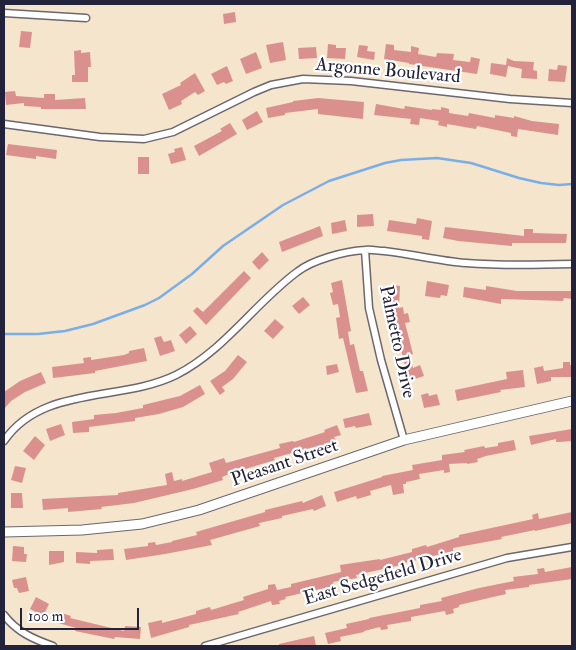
<!DOCTYPE html>
<style>
body{margin:0}
#map{position:relative;width:576px;height:650px;overflow:hidden;background:#f5e5cc;font-family:"IM FELL Double Pica",serif}
canvas{display:block}
.frame{position:absolute;inset:0;border:5px solid #22223b;pointer-events:none}
.scale{position:absolute;left:20px;top:608px;width:119px;height:22px;box-sizing:border-box;border:2px solid #22223b;border-top:0;padding-left:6px;font-size:15px;line-height:18px;white-space:nowrap;color:#22223b;-webkit-text-stroke:4px #fff;paint-order:stroke}
</style>
<div id="map">
<canvas width="576" height="650"></canvas>
<div class="frame"></div>
<div class="scale">100 m</div>
</div>
<script>
const context = document.querySelector('canvas').getContext('2d');
context.lineJoin = 'round';
function stroke(path, color, width, dash) { context.strokeStyle = color; context.lineWidth = width; context.lineCap = dash ? 'butt' : 'round'; context.setLineDash(dash || []); context.stroke(path); }
function fill(path, color) { context.fillStyle = color; context.fill(path, 'evenodd'); }
function label(font, color, halo, rows, align = 'center') {
  context.font = font + ' "IM FELL Double Pica",serif'; context.lineWidth = 4.5; context.setLineDash([]); context.textBaseline = 'middle'; context.strokeStyle = halo; context.fillStyle = color; for (const [text, x, y, turn = 0] of rows) {
    context.save(); context.translate(x, y); context.rotate((+turn || 0) * Math.PI / 180); context.textAlign = isNaN(turn) ? turn : align; if (halo) context.strokeText(text, 0, 0); context.fillText(text, 0, 0); context.restore();
  }
}
stroke(new Path2D(`
 M4 334H38L65 331 93 324 145 305 159 298 192 274 223 246 283 205 329 181 385 163 401 160 437 158 471 163 519 178 541 183 559 185 572 184`), '#79aee7', 2.5);
fill(new Path2D(`
 M235 12 236 22 224 24 223 14Z
 M21 31 32 32 30 48 19 47Z
 M283 42 286 60 270 63 266 45Z
 M328 44 336 45V48H346L345 59 327 58Z
 M386 44 394 45V50L411 52V46L419 48 418 54 436 57 437 53 454 54 453 60 470 62 471 57 480 59 477 74 409 64V63L384 59Z
 M359 45 368 46 367 51 375 52 374 60 357 57Z
 M316 47 317 58 299 59 298 48Z
 M81 50V53L90 52 91 67H88V82H72V75H75L74 51Z
 M256 52 262 68 246 74 240 59Z
 M507 58 514 61 534 62 533 70 537 71V79L521 78 522 69 508 66 506 77 490 74 491 63 506 65Z
 M558 65 567 66 565 82 548 81 549 69 557 70Z
 M227 66 233 81 226 84 224 82 217 85 211 74Z
 M195 73 205 91 198 95 195 92 181 101 182 104 169 110 162 94 181 85 180 83Z
 M15 91 16 96 44 98V94H55V100L85 98 86 109H41V107L24 106V103L6 105 5 92Z
 M318 98 364 102 363 119 318 114V109L285 113V115L268 118 266 108 293 102V101Z
 M376 104 404 109 405 106 432 110V109L441 110V107L449 109V113L468 116 469 113 495 118V115L514 118V116L532 121 559 124 558 135 518 129 517 137 511 136V133L477 126 476 129 447 124V127L438 125 439 121 420 118 419 125 410 124 411 119 374 115Z
 M257 111 263 122 247 130 242 120Z
 M230 123 237 134 199 156 194 146 222 131 220 129Z
 M8 144 57 150 56 159 36 156V159L6 155Z
 M182 147 186 160 171 164 168 154 175 152 174 149Z
 M138 157H149V174H138Z
 M373 214 374 226 357 227V215Z
 M417 218 432 221 429 240 422 239V236L387 231 389 220 416 224Z
 M345 220 347 231 332 234 331 223Z
 M320 226 323 236 282 252 279 242Z
 M445 227 524 236V229H533V233L567 234 566 243H512V246L458 241 443 238Z
 M262 252 269 260 259 270 252 262Z
 M244 271 251 278 206 325 193 311 197 307 203 312Z
 M342 280 351 331 348 332 350 345 354 344 360 371H363L368 391 356 393 343 338 339 339 336 318 340 317 338 304 333 305 330 293 333 292 331 283Z
 M427 281 449 285 447 296 441 295 440 298 425 296Z
 M391 285 400 286 399 308 403 307 404 314 408 313 410 322 405 323 413 354 410 355 413 368 420 365 424 376 409 381 396 331 391 298Z
 M486 286 517 291H572V299L564 298 563 301 501 299V304L463 297 464 287 486 290Z
 M303 297 310 305 299 314 292 306Z
 M275 319 284 327 273 339 264 331Z
 M190 326 197 334 186 344 179 335Z
 M161 336 164 342 171 340 175 351 160 356 154 338Z
 M144 348 147 361 95 371V373L53 378 52 367 84 363 83 358 91 357V360L124 355 129 353V351Z
 M238 355 247 362 233 379 222 387 225 391 220 395 210 381 225 371Z
 M563 362H570V365H572V377H551V381L537 384 534 368 543 366 544 371 563 368Z
 M337 364 339 372 327 375 326 366Z
 M523 370 525 387 500 390 501 392 457 401 455 390 507 379 506 372Z
 M41 372 46 383 25 392 11 401 4 409V392L20 381Z
 M200 385 205 394 183 407 159 414 135 418V421L89 427V432L73 433 72 422 94 419V415L116 413 143 408V405L180 396Z
 M428 393 429 396 437 394 440 405 424 408 421 395Z
 M369 413 372 425 356 428 355 426 345 428 343 419Z
 M61 424 65 435 50 441 46 429Z
 M337 425 341 435 334 437 336 441 274 458 275 460 229 474 222 477 223 480 193 489 134 503 101 507 102 509 68 512V508L43 510 42 499 118 495V493L167 485 165 474 172 472 174 481 182 479V481L212 472 209 463 224 458 226 463 280 448 279 444 293 441 294 442 325 432 324 430Z
 M572 429V441L559 442H556V439L531 445 529 436Z
 M35 436 45 445 34 460 23 451Z
 M514 440 516 450 486 456 477 459 478 462 467 464V463L449 464 450 472 444 473V470L419 474 420 479 406 482V484H403L404 493 393 495 391 485 370 491 371 495 357 499 356 496 337 502 334 492 382 477V476L413 470 412 465 442 460V455L465 452 464 450 484 446 485 448 498 446V443Z
 M15 466 26 468 22 483 11 480Z
 M11 493H22L23 508H11Z
 M322 495 326 506 314 511 313 509 282 516V518L259 523 260 526 210 540 212 545 165 554 126 560 124 549 148 546V543L155 542 156 545 172 542V541L197 535 196 532 265 512V510L302 501 303 503Z
 M572 512V523L535 531V530L501 537 502 539 453 548V551L405 563 406 564 356 575 357 578 333 582 334 586 285 597 286 599 279 601 280 604 272 605 271 601 238 612 239 614 189 625V627L151 638 148 623 162 620V623L196 614V611L210 607 211 610 244 600 243 597 268 589V585L275 584 277 590 291 587V584L341 572 340 565 380 559V560L412 552V549L426 545 427 547 459 537V535L533 519 532 515 538 513 539 519Z
 M13 546 24 547V554H27L26 562 12 561Z
 M113 549 114 560 90 561V564L76 563V552L97 553V550Z
 M49 551H64V562L49 565Z
 M572 567V579L529 585V587L505 590 506 594 459 605V607L453 609 454 613 446 615 445 611 411 617V621L387 625 388 629 381 630 380 627 364 631V632L340 637 341 641 328 644 325 633 347 628 346 624 369 619V618L420 608V605L442 601 441 598 479 588 514 581 513 577 538 574 537 569 544 568 545 572Z
 M26 577 29 591 19 593 17 588H14L12 580Z
 M36 597 49 604 43 616 30 609Z
 M58 612 71 616 70 618 124 631 125 626 141 627 140 639 115 637 114 639 75 631 76 628 55 622Z
 M314 636 316 646H279V644Z`), '#da918d');
const street = new Path2D(`
 M4 13 86 18
 M4 124 100 137 144 139 173 132 254 92 271 85 303 79 351 81 510 99 572 103
 M365 250 369 308 381 360 404 440
 M4 441C42 385 121 402 176 375 224 351 255 303 297 272 312 260 345 251 365 250 371 249 378 251 384 251 412 254 439 261 466 263 501 266 537 265 572 264
 M4 615C17 632 33 639 53 646
 M205 646 476 567 507 558 572 547`);
const secondary = new Path2D(`
 M4 532 82 530 142 524 199 510 404 440 572 401`);
stroke(street, '#6c666e', 9);
stroke(secondary, '#6c666e', 11);
stroke(street, '#fff', 6);
stroke(secondary, '#fff', 9);
label('19px', '#22223b', '#fff', [
 ["Argonne Boulevard",388,72,5],
 ["Palmetto Drive",396,342,78],
 ["Pleasant Street",285,464,-19],
 ["East Sedgefield Drive",383,578,-16]
]);
</script>
